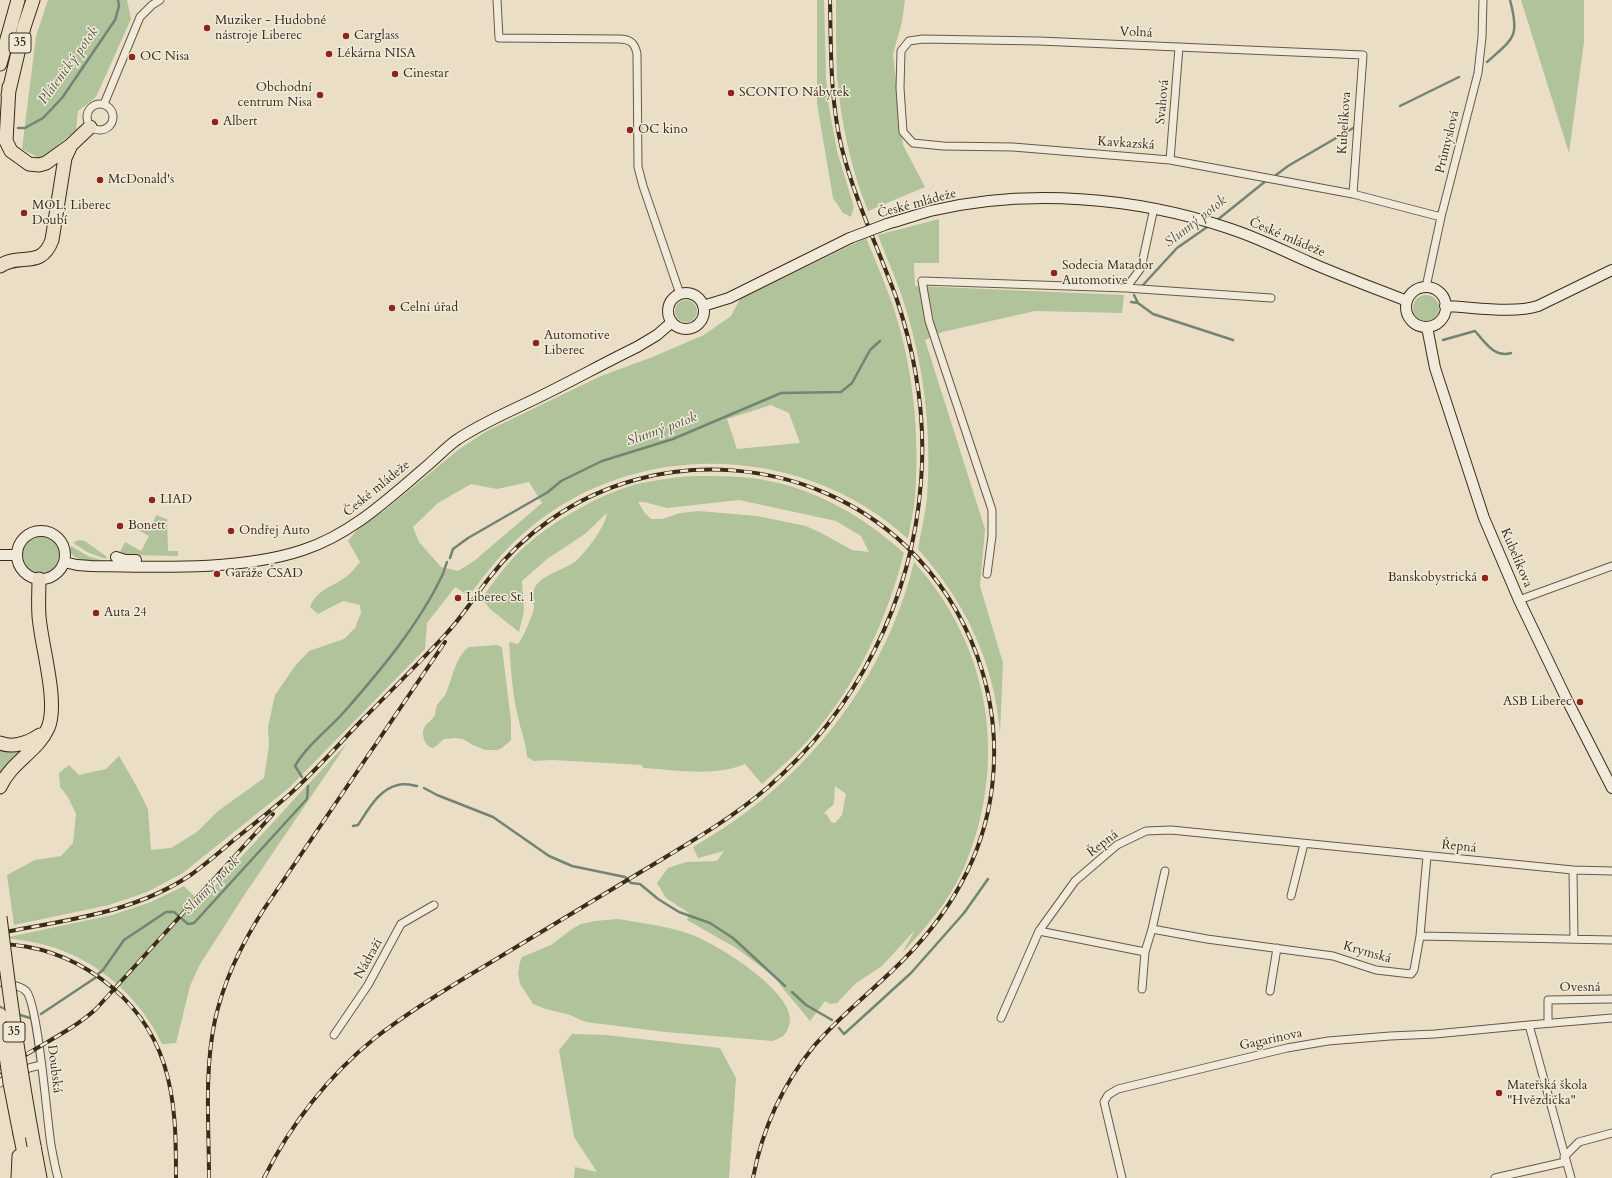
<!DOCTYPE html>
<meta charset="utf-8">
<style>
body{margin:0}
canvas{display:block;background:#eadfc6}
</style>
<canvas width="1612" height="1178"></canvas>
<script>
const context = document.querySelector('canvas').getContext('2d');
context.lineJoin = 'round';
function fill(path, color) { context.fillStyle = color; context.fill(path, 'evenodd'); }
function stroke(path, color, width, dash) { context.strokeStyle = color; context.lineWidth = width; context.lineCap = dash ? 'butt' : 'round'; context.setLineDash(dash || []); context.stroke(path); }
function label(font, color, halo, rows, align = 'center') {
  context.font = font + ' Cardo,serif'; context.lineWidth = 3; context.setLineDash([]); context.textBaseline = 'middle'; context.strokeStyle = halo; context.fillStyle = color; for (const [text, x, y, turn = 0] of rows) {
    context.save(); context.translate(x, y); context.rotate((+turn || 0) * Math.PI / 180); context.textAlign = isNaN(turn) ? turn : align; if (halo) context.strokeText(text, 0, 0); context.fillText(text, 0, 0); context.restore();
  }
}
fill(new Path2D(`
 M48 0H127L131 19 96 97 78 111 76 130 41 159 22 149 36 36Z
 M817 0H824L826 77 829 107 837 151 854 207 851 217 843 213 833 198 817 104Z
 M836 0H905L902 22 893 54 903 145 925 187 868 211C851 169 841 123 837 77 836 51 836 26 836 0Z
 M1521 0H1584V42L1569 153Z
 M939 219V263H914L915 286 1124 295 1122 313 1035 311 942 332 925 340 985 529 980 586 1003 663 1000 733C994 661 965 602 918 549 921 532 925 515 927 498 932 431 924 364 903 300 896 278 886 257 878 235Z
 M866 238C875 259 884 281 892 303 913 365 920 432 915 497 914 511 910 525 908 539 805 444 640 438 532 526 507 546 488 570 469 596L455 587 427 623 425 649 290 787 183 873 147 892 109 905 14 925 7 875 35 860 61 856 73 843 76 814 68 797 60 787 59 773 69 765 79 775 106 769 119 756 136 785 148 809 151 850 171 848 197 832 218 811 264 778 269 746 268 727 275 695 295 666 309 651 344 639 355 628 361 613 360 605 343 601 318 614 310 607C317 589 333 587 347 576 352 573 356 566 360 562L348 541 360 526 384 511 458 450 487 431 601 376 650 358 704 335 731 316 740 299ZM771 405 789 413 800 443 737 449 727 419ZM529 482 542 503 474 561 458 571 441 567 419 542 413 527 438 503 471 484 497 489Z
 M1413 308a13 13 0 1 1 26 0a13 13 0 1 1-26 0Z
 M675 311a11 11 0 1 1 22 0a11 11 0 1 1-22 0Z
 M694 476C714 476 733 476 752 478 811 486 861 514 904 553 887 619 857 685 811 737 796 754 779 769 762 784L745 764C714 777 676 770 643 768L642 765 552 760 534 761 527 757C526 743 521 731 518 717 512 693 511 668 509 642L518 644C522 640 533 615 534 608 534 601 531 594 535 587 543 574 564 570 576 561 587 551 605 527 607 513L585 534 547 559 522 581 524 611 519 632 490 609 482 598C492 584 502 570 514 557 544 526 594 496 637 484 656 480 675 477 694 476ZM739 500 836 521 861 536 869 552 852 550 825 535 806 526 757 516 699 511 680 513 662 519H651L644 512 638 502H644L667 508Z
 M156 515 167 519 168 551H178V556L128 555 120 552 125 542 141 551 149 536 136 529 140 527 150 531Z
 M23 555a18 18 0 1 1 36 0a18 18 0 1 1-36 0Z
 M78 540 85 541 107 557 106 559 89 553 73 543Z
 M71 546 88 556 101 560V561C89 561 78 562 70 552Z
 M914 562C992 648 1009 765 963 870 948 902 926 928 902 953L915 930 882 966 856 983 837 1003 830 1004 825 1001 810 1021 781 986 776 978 736 948 687 920 689 913 666 898 657 883 668 868 686 862 717 861 724 851 698 858 693 847C720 831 746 814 770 793 840 733 892 652 914 562ZM835 786 846 794 842 815 835 823 831 822 827 815 824 813 834 804Z
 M497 645 502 647 511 721V740L502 748 497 750H485L473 745 463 739 456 738 444 739 434 748C426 748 423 739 423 732 424 723 432 722 435 715 436 713 435 710 436 708 437 703 444 698 446 693 453 677 455 657 469 647Z
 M348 742 243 897 199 966 190 986 176 1043 162 1044C142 1002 106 967 61 950 43 943 23 940 4 938L112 915 151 902 184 886 200 902 298 795Z
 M0 748 22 749 10 761 0 775Z
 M618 919C642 923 666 926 690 934 714 942 805 997 788 1028 787 1031 785 1034 783 1036 780 1038 776 1040 772 1041L666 1032 586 1022 570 1015 546 1009 533 1004 520 984 518 973 520 962 522 957 551 945 572 929 581 924 595 921Z
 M572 1034 606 1035 720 1048 736 1078 729 1178H574L575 1167 597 1172 574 1137 559 1050Z`), '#b0c39a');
stroke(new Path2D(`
 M1487 62C1514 38 1520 37 1510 0
 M1400 106 1459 77
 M18 128H25L43 118 62 98 115 20 119 6 118 0
 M1276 175 1288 166 1355 127
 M1216 221 1267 180
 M1143 285 1177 248 1210 225
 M1131 302 1138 303 1134 295
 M1138 303 1153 314 1233 340
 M1443 340 1475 331C1485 342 1494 358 1511 353
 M450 558 453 549 468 538 548 492 561 481 602 461 673 439 781 393 841 392 852 383 870 350 880 341
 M302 777 295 766C307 745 328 730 344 712 380 671 418 626 442 576 444 572 445 567 447 562
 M424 788 437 795 493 817 549 856 572 866 625 877 631 883 640 884 658 899 679 912 710 923 733 938 785 986
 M353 826 358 825C368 810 379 789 398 785 404 783 412 785 417 786
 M98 974 103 970 124 940 166 912H174L188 924 194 923 307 799 308 786
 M792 992 806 1005 832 1020
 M0 1007 9 1011
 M17 1014 30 1018
 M41 1014 95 978
 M839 1028 844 1034 911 973 964 913 988 879`), '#738376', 2.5);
const street = new Path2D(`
 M497 0 499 38 619 39C630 39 635 43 637 54L638 167 643 186 680 294
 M87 117a13 13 0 1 1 26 0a13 13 0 1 1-26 0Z
 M104 104 140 17 152 5 160 0
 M1170 160 1179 47
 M1353 194 1363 55 1039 41 923 39 909 41 901 51 900 88 903 132 913 143 943 146 1013 147 1170 160 1353 194 1441 217
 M1154 208 1141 268 1126 288 1271 298
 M1426 287 1441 217 1478 73 1482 37 1483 0
 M987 574 992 536V510L929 321 922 281 1126 288
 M1519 600 1612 566
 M1573 870 1574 939
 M1291 896 1304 844
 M1152 929 1165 871
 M1039 931 1145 952 1152 929 1207 939 1333 956 1376 970 1411 974 1414 970 1420 936 1612 940
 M1420 936 1427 856
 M0 982C7 984 20 985 26 991 38 1003 47 1120 51 1145 53 1156 55 1167 58 1178
 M1142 989 1145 952
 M1270 991 1277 948
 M1001 1018 1039 931 1075 881 1117 845 1146 831 1171 830 1573 870 1612 871
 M1548 1023V1000L1612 999
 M1529 1025 1571 1178
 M334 1035 368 985 401 924 434 905
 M0 1083C13 1073 25 1068 41 1065
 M1564 1157 1579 1142 1612 1133
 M1122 1178 1104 1102 1108 1095 1118 1089 1287 1048 1328 1041 1390 1036 1435 1034 1529 1025 1612 1018
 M1495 1178 1565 1162`);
const secondary = new Path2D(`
 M887 224C901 220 916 215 930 211 1027 188 1135 197 1228 228 1256 237 1282 250 1309 262 1341 276 1374 288 1407 301
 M1406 307a20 20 0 1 1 40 0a20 20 0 1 1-40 0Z
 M668 311a18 18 0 1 1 36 0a18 18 0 1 1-36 0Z
 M703 306 729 298 850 238
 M1445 306C1473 307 1513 314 1538 306L1612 270
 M1427 327 1435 368 1484 518 1519 600 1568 702 1612 788
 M17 555a24 24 0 1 1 48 0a24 24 0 1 1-48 0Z
 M0 555H17
 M116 557 125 560H136
 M64 562 77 565 91 566C156 567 240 571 303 550 352 534 389 498 428 465 437 457 446 448 455 441 481 423 511 411 539 397 572 381 604 363 637 347L657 335 672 322`);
const highway = new Path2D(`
 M0 64 18 0
 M9 87 6 141 11 151 29 164 39 165 46 163 71 145 90 127
 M8 95 24 27 33 0
 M0 266C20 252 41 270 52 240L65 158 71 145
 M0 743C13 748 28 743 40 735
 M0 787C11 762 38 751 48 728 59 702 41 645 39 616 38 603 39 591 39 579
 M20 1134 29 1178
 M34 1146 40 1178
 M18 1178 19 1156`);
stroke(street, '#675944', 9);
stroke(secondary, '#3b2c18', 12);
stroke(highway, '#3b2c18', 15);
stroke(street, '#f1eada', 7);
stroke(secondary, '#f1eada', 10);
stroke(highway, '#eadfc6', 13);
const rail = new Path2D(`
 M0 933C66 920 135 913 192 874 207 863 221 851 235 839 254 824 273 809 291 793 316 770 339 744 362 720 390 692 418 664 445 635 462 617 475 596 490 577 507 555 527 536 550 520 658 444 810 455 906 546 971 609 1003 698 992 788 983 860 945 921 893 970 867 995 838 1018 814 1046 783 1084 762 1130 753 1178
 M0 944C73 946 141 994 164 1064 176 1101 176 1140 176 1178
 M0 1072C31 1048 67 1035 96 1009L273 814
 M209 1178C209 1126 204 1072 215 1020 224 980 242 943 264 909L445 642
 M264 1178C290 1125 329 1075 375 1038 411 1010 449 987 488 964 541 932 595 900 649 867 689 843 731 819 767 788 857 710 912 601 921 482 926 420 916 356 896 297 878 248 855 200 842 149 830 100 831 50 830 0`);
stroke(rail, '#3b2c18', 4);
stroke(rail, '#f1eada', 2.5, [8]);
const secondaryBridge = new Path2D(`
 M850 238 887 224`);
const highwayBridge = new Path2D(`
 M0 917C9 993 20 1070 34 1146
 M0 1015 10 1083 20 1134`);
stroke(secondaryBridge, '#3b2c18', 12, []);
stroke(highwayBridge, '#3b2c18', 15, []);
stroke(secondaryBridge, '#f1eada', 10);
stroke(highwayBridge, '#eadfc6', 13);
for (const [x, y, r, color] of [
 [207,28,4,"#8f2418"],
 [346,36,4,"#8f2418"],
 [329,54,4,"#8f2418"],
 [132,57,4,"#8f2418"],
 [395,74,4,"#8f2418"],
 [731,93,4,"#8f2418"],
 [320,95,4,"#8f2418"],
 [215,122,4,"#8f2418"],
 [630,130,4,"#8f2418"],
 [100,180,4,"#8f2418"],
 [24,213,4,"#8f2418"],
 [1054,273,4,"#8f2418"],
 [392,308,4,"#8f2418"],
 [536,343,4,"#8f2418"],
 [152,500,4,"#8f2418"],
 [120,526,4,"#8f2418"],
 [231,531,4,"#8f2418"],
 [217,574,4,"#8f2418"],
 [1485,578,4,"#8f2418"],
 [458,598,4,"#8f2418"],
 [96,613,4,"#8f2418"],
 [1580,702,4,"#8f2418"],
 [1499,1093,4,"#8f2418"]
]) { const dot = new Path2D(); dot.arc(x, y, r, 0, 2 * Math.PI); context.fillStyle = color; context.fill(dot); stroke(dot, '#f1eada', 1.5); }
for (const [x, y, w] of [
 [20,43,22],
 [14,1032,22]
]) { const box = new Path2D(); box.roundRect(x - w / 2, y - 10, w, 20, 3); context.fillStyle = '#f1eada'; context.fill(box); stroke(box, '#3b2c18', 1); }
label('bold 12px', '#3b2c18', null, [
 ["35",20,43],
 ["35",14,1032]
]);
label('13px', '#3b2c18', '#f1eada', [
 ["Muziker - Hudobné",215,21],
 ["nástroje Liberec",215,36],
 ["Carglass",354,36],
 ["Lékárna NISA",337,54],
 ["OC Nisa",140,57],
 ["Cinestar",403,74],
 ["Obchodní",312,88,"right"],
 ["centrum Nisa",312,103,"right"],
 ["SCONTO Nábytek",739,93],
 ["Albert",223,122],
 ["OC kino",638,130],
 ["McDonald's",108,180],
 ["MOL, Liberec",32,206],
 ["Doubí",32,221],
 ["Sodecia Matador",1062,266],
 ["Automotive",1062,281],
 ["Celní úřad",400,308],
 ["Automotive",544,336],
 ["Liberec",544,351],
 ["LIAD",160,500],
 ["Bonett",128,526],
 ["Ondřej Auto",239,531],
 ["Garáže ČSAD",225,574],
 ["Banskobystrická",1477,578,"right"],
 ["Liberec St. 1",466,598],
 ["Auta 24",104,613],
 ["ASB Liberec",1572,702,"right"],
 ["Mateřská škola",1507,1086],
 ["\"Hvězdička\"",1507,1101]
], 'left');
label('13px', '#3b2c18', '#f1eada', [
 ["Volná",1136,33,2],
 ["Svahová",1163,102,-85],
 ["Kubelíkova",1345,123,-86],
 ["Průmyslová",1448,142,-76],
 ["Kavkazská",1126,144,4],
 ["České mládeže",917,204,-15],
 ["České mládeže",1287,238,23],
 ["České mládeže",377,489,-39],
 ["Kubelíkova",1516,558,67],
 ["Řepná",1103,844,-37],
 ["Řepná",1459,847,6],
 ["Krymská",1367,953,16],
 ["Nádraží",369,959,-61],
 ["Ovesná",1580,988],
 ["Gagarinova",1271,1040,-12],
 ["Doubská",54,1069,83]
]);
label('italic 14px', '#52503f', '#f1eada', [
 ["Plátenický potok",69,66,-54],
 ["Slunný potok",1196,222,-38],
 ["Slunný potok",662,430,-20],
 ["Slunný potok",212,886,-46]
]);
</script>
